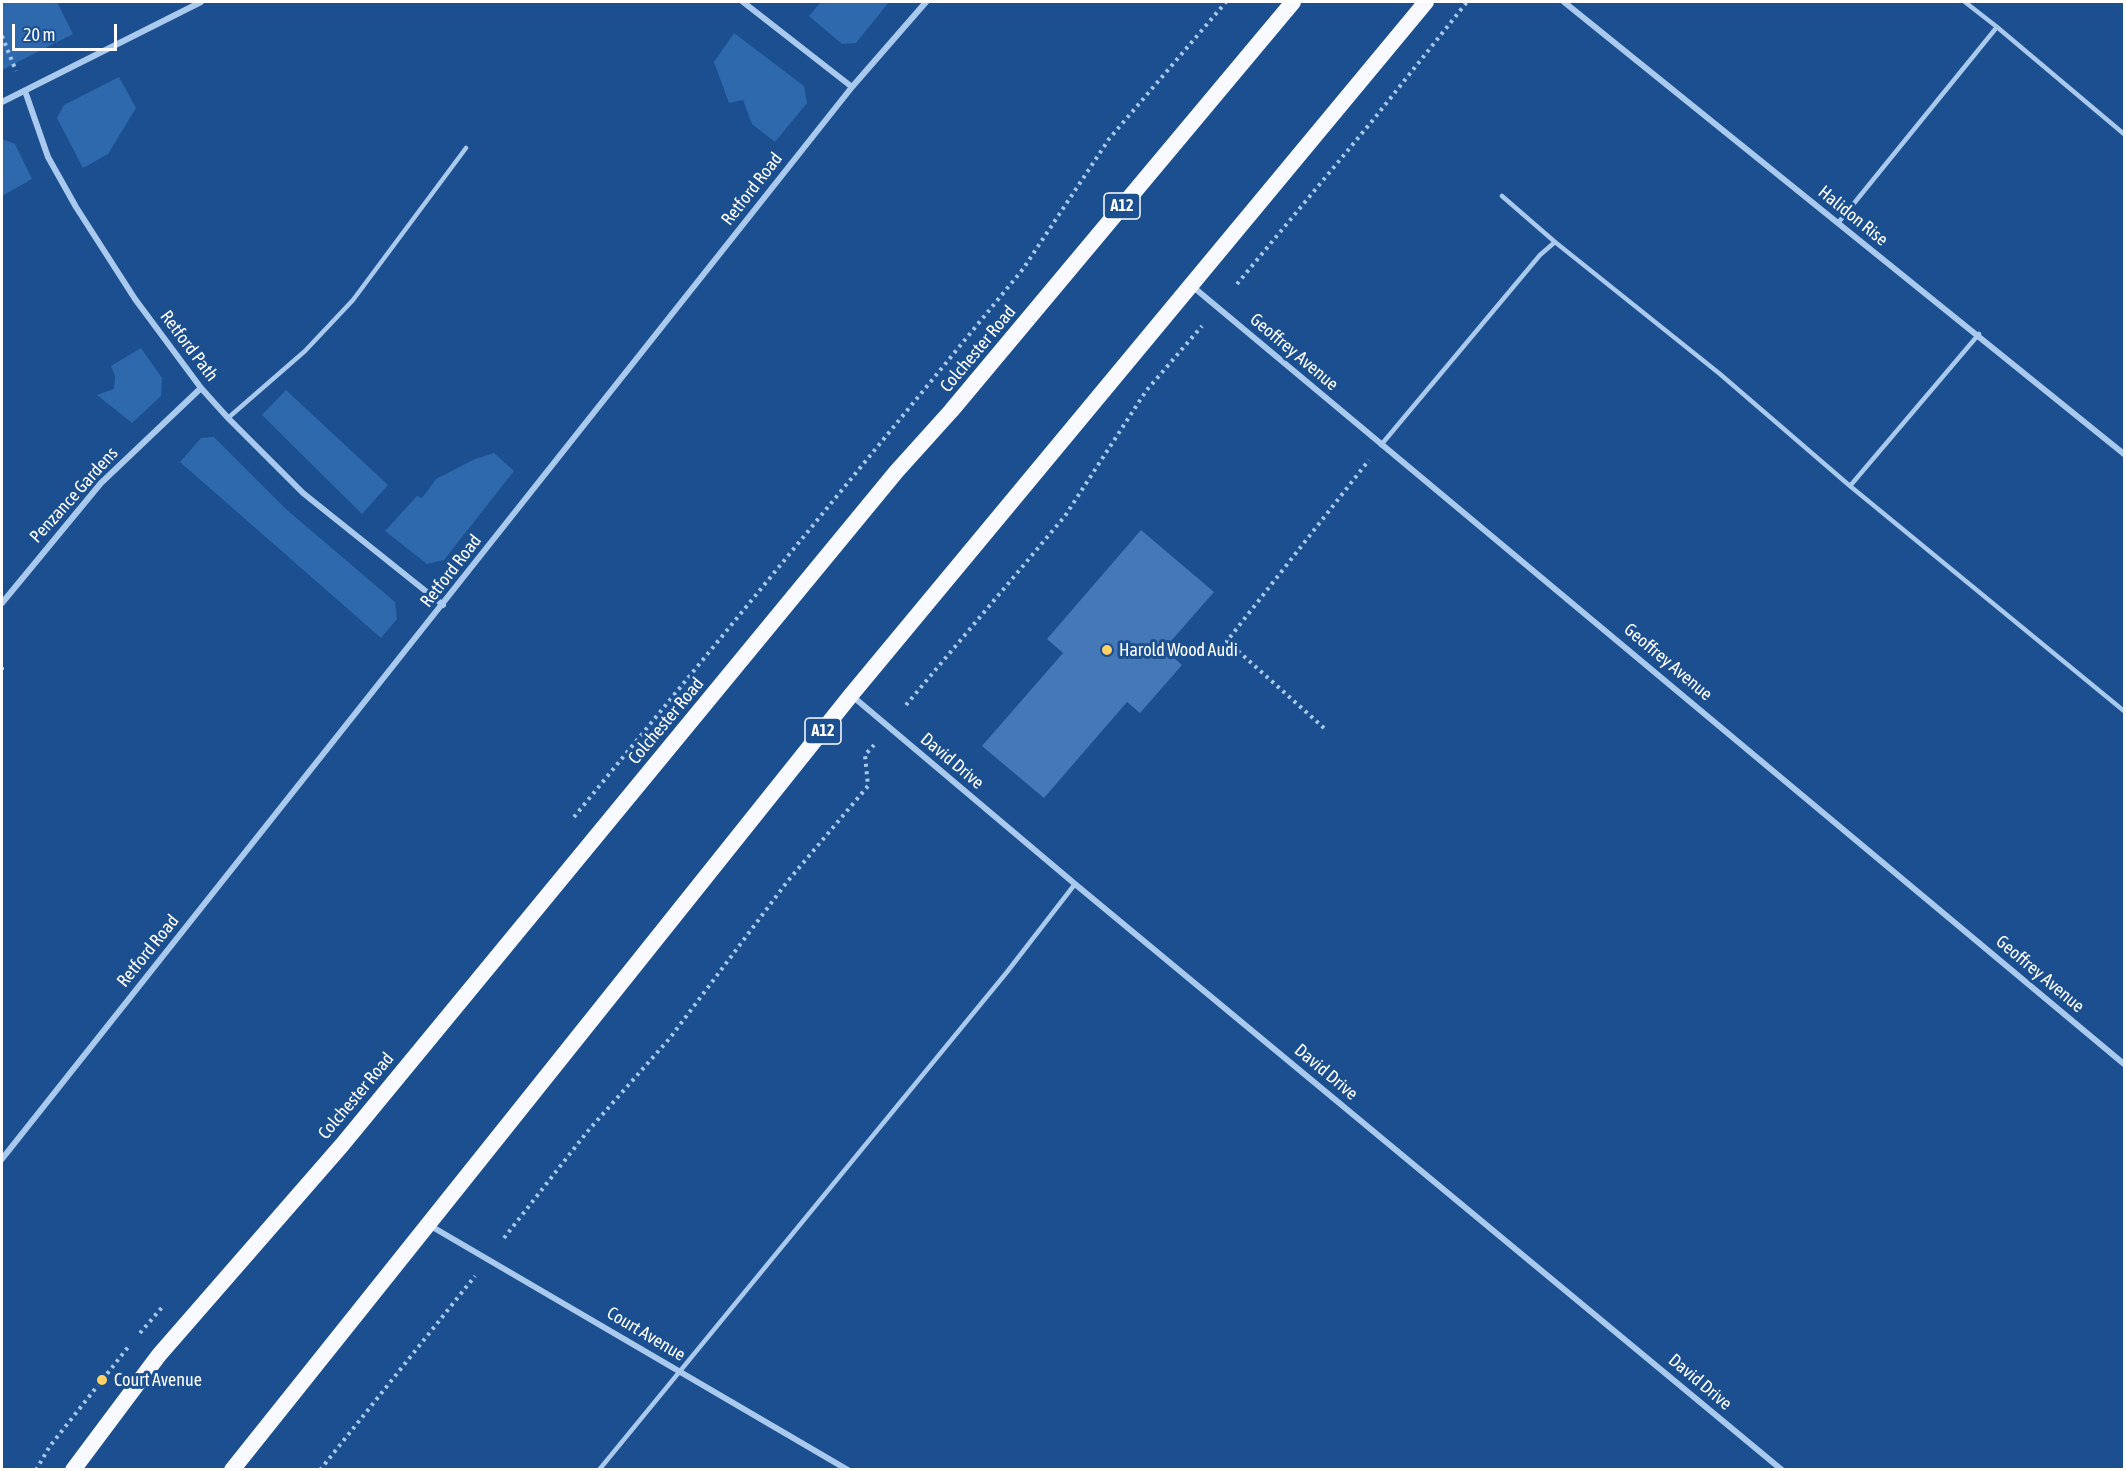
<!DOCTYPE html>
<style>
body{margin:0}
#map{position:relative;width:2126px;height:1471px;overflow:hidden;background:#1b4f8f;font-family:"Asap Condensed",sans-serif}
canvas{display:block}
.frame{position:absolute;inset:0;border:3px solid #fff;pointer-events:none}
.scale{position:absolute;left:12px;top:24px;width:105px;height:27px;box-sizing:border-box;border:3px solid #fff;border-top:0;padding-left:8px;font-size:18px;line-height:21px;white-space:nowrap;color:#fff;-webkit-text-stroke:4px #1b4f8f;paint-order:stroke}
</style>
<div id="map">
<canvas width="2126" height="1471"></canvas>
<div class="frame"></div>
<div class="scale">20 m</div>
</div>
<script>
const context = document.querySelector('canvas').getContext('2d');
context.lineJoin = 'round';
function fill(path, color) { context.fillStyle = color; context.fill(path, 'evenodd'); }
function stroke(path, color, width, dash) { context.strokeStyle = color; context.lineWidth = width; context.lineCap = dash ? 'butt' : 'round'; context.setLineDash(dash || []); context.stroke(path); }
function label(font, color, halo, rows, align = 'center') {
  context.font = font + ' "Asap Condensed",sans-serif'; context.lineWidth = 6; context.setLineDash([]); context.textBaseline = 'middle'; context.strokeStyle = halo; context.fillStyle = color; for (const [text, x, y, turn = 0] of rows) {
    context.save(); context.translate(x, y); context.rotate((+turn || 0) * Math.PI / 180); context.textAlign = isNaN(turn) ? turn : align; if (halo) context.strokeText(text, 0, 0); context.fillText(text, 0, 0); context.restore();
  }
}
fill(new Path2D(`
 M2 2H57L73 34 2 70Z
 M821 2H889L856 43 842 44 809 16Z
 M734 33 804 86 807 103 775 142 752 124 743 100 729 103 714 62Z
 M119 77 136 108 108 154 83 168 57 118 64 105Z
 M2 139 15 144 32 179 2 196Z
 M141 348 162 378 161 396 132 423 97 395 114 389 115 376 111 366Z
 M286 390 388 485 362 514 262 415Z
 M214 437 287 510 395 602 397 619 381 638 180 462 201 438Z
 M494 453 514 471 444 560 427 564 385 531 417 496 422 498 436 479 475 459Z`), '#2e69ad');
fill(new Path2D(`
 M1141 530 1214 592 1164 649 1182 665 1140 713 1127 702 1044 798 982 746 1063 653 1047 639Z`), '#4478b7');
stroke(new Path2D(`
 M2 36 16 71
 M1237 284 1373 120 1467 2
 M2 667V671
 M906 705 1065 516 1146 391 1202 326
 M1324 728 1227 641 1369 460
 M574 817 1023 269 1109 139 1226 2
 M504 1238 587 1132 670 1038 787 882 868 786 865 755 874 745
 M140 1333 164 1305
 M36 1470 50 1446 129 1346
 M320 1470 475 1276`), '#a9c9ee', 4, [3, 4.5]);
stroke(new Path2D(`
 M1997 27 2124 134
 M1502 196 1555 242
 M1838 223 1997 27 1965 2
 M228 418 305 351 353 300 466 148
 M1381 445 1540 255 1555 242 1720 374 1850 486 1979 334
 M1850 486 2124 711
 M599 1470 1007 972 1075 884`), '#a9c9ee', 4.5);
stroke(new Path2D(`
 M743 2 852 87
 M1564 2 2124 454
 M25 91 48 157 76 207 135 299 201 388 228 418 303 493 443 605
 M2 102 201 2
 M1192 286 2124 1064
 M2 603 101 483 201 388
 M851 695 1075 884 1782 1470
 M2 1159 852 87 926 2
 M429 1225 848 1470`), '#a9c9ee', 6);
stroke(new Path2D(`
 M73 1470 159 1355 342 1145 896 472 951 411 1293 2
 M232 1470 851 695 1426 2`), '#f8faff', 16);
for (const [x, y, r, color] of [
 [1107,650,6,"#ffd166"],
 [102,1380,6,"#ffd166"]
]) { const dot = new Path2D(); dot.arc(x, y, r, 0, 2 * Math.PI); context.fillStyle = color; context.fill(dot); stroke(dot, '#1b4f8f', 2); }
for (const [x, y, w] of [
 [1122,206,36],
 [823,731,36]
]) { const box = new Path2D(); box.roundRect(x - w / 2, y - 13, w, 26, 4.5); context.fillStyle = '#1b4f8f'; context.fill(box); stroke(box, '#fff', 1.5); }
label('bold 16px', '#fff', null, [
 ["A12",1122,206],
 ["A12",823,731]
]);
label('18px', '#fff', '#1b4f8f', [
 ["Retford Road",752,189,-52],
 ["Halidon Rise",1853,216,39],
 ["Retford Path",189,346,53],
 ["Colchester Road",978,349,-50],
 ["Geoffrey Avenue",1294,352,40],
 ["Penzance Gardens",74,495,-48],
 ["Retford Road",451,571,-52],
 ["Geoffrey Avenue",1668,662,40],
 ["Colchester Road",666,721,-50],
 ["David Drive",952,761,40],
 ["Retford Road",148,951,-51],
 ["Geoffrey Avenue",2040,974,40],
 ["David Drive",1326,1072,40],
 ["Colchester Road",356,1096,-50],
 ["Court Avenue",646,1334,31],
 ["David Drive",1700,1382,40]
]);
label('18px', '#fff', '#1b4f8f', [
 ["Harold Wood Audi",1119,650],
 ["Court Avenue",114,1380]
], 'left');
</script>
